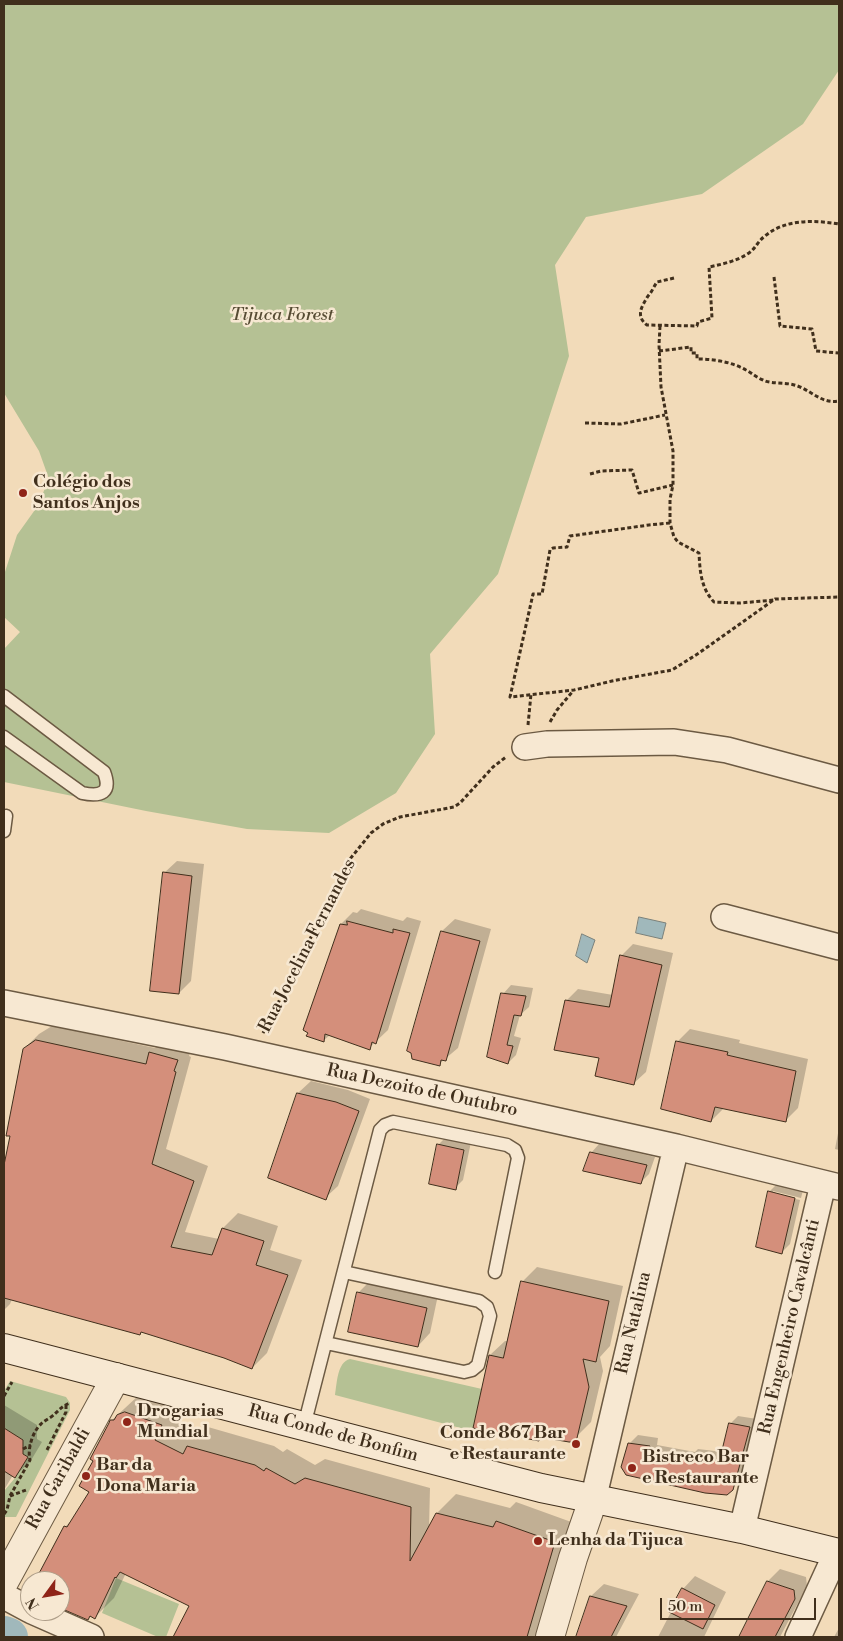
<!DOCTYPE html>
<meta charset="utf-8">
<style>
body{margin:0}
#map{position:relative;width:843px;height:1641px;overflow:hidden;background:#f2dbb9;font-family:"Libre Bodoni",serif}
canvas{display:block}
.frame{position:absolute;inset:0;border:5px solid #402f1c;pointer-events:none}
.north{position:absolute;left:20px;top:1571px;width:50px;height:50px;box-sizing:border-box;background:#f7e8d2;border:1px solid #ae9e89;border-radius:50%;rotate:238deg;font-size:14px;font-weight:700;line-height:20px;text-align:center;color:#402f1c}
.north::after{content:'';display:block;margin:auto;width:18px;height:22px;background:#8f2418;clip-path:polygon(50% 0,100% 100%,50% 72%,0 100%)}
.scale{position:absolute;left:660px;top:1598px;width:156px;height:22px;box-sizing:border-box;border:2px solid #402f1c;border-top:0;padding-left:6px;font-size:15px;line-height:18px;white-space:nowrap;color:#402f1c;-webkit-text-stroke:4px #f7e8d2;paint-order:stroke}
</style>
<div id="map">
<canvas width="843" height="1641"></canvas>
<div class="frame"></div>
<div class="north">N</div>
<div class="scale">50 m</div>
</div>
<script>
const context = document.querySelector('canvas').getContext('2d');
context.lineJoin = 'round';
function fill(path, color) { context.fillStyle = color; context.fill(path, 'evenodd'); }
function stroke(path, color, width, dash) { context.strokeStyle = color; context.lineWidth = width; context.lineCap = dash ? 'butt' : 'round'; context.setLineDash(dash || []); context.stroke(path); }
function label(font, color, halo, rows, align = 'center') {
  context.font = font + ' "Libre Bodoni",serif'; context.lineWidth = 5; context.setLineDash([]); context.textBaseline = 'middle'; context.strokeStyle = halo; context.fillStyle = color; for (const [text, x, y, turn = 0] of rows) {
    context.save(); context.translate(x, y); context.rotate((+turn || 0) * Math.PI / 180); context.textAlign = isNaN(turn) ? turn : align; if (halo) context.strokeText(text, 0, 0); context.fillText(text, 0, 0); context.restore();
  }
}
fill(new Path2D(`
 M4 4H839V70L803 124 702 194 586 217 555 265 569 356 498 574 430 654 435 734 396 793 329 833 247 829 146 811 4 782V649L20 632 4 617V575L17 535 37 507 49 479 39 451 4 393Z
 M350 1359 482 1389 472 1431 335 1395C337 1384 337 1362 350 1359Z
 M10 1381 66 1397 70 1403V1410L16 1517H4V1491L15 1478 28 1457 23 1454 20 1445 23 1440 4 1428V1391Z
 M116 1578 179 1604 166 1637H158L102 1613Z`), '#b5c194');
const water = new Path2D(`
 M639 917 666 923 662 939 636 933Z
 M582 934 595 940 587 963 576 956Z`);
fill(water, '#a0b8bb');
stroke(water, '#7a817b', 1);
fill(new Path2D(`
 M177 861 204 864 191 981 179 993 164 873Z
 M361 909 403 921 407 917 421 921 388 1030 369 1048 330 1035 323 1041 341 924 353 912 357 913Z
 M455 919 491 929 458 1048 439 1064 409 1050 442 931Z
 M633 944 673 953 646 1072 634 1083 566 1001 578 989 613 995 621 956Z
 M511 985 533 988 529 1007 520 1015 514 1036 521 1038 516 1055 508 1063 503 994Z
 M52 1026 155 1048 165 1038 192 1045 189 1056 191 1057 166 1149 208 1166 185 1232 219 1239 223 1228 238 1213 278 1226 270 1250 302 1260 267 1353 252 1368 224 1357 142 1330 12 1299 10 1304 4 1310V1171L11 1135 24 1049 39 1034Z
 M690 1029 740 1040 739 1043 808 1059 798 1108 785 1121 724 1108 711 1121 677 1042Z
 M311 1081 348 1090 370 1099 338 1186 325 1198 298 1093Z
 M839 1128V1150L835 1149Z
 M447 1136 471 1142 463 1180 455 1188 438 1145Z
 M599 1144 655 1157 649 1174 641 1182 591 1153Z
 M777 1184 803 1190 801 1198 773 1191V1194L800 1200 790 1244 782 1252 769 1192Z
 M537 1267 623 1286 610 1346 600 1357 603 1371 591 1422 572 1441 542 1436 539 1440 490 1355 505 1341H508L522 1282Z
 M371 1280 438 1295 430 1333 418 1346 358 1293Z
 M138 1396 181 1406 173 1420 201 1434 208 1427 274 1446 283 1452 287 1449 315 1465 325 1459 430 1488 429 1528 437 1513 456 1494 510 1508 516 1502 574 1523 540 1637H176L191 1606 126 1573 114 1598 94 1618 60 1606V1581H40L65 1527 75 1517 91 1492 95 1460 111 1421Z
 M4 1405 37 1425V1439L42 1442 30 1462 15 1476 13 1475 4 1490Z
 M738 1416 757 1419 741 1480 726 1494 630 1443 638 1435 658 1438 657 1445 695 1452 698 1449 723 1452 730 1424Z
 M780 1569 806 1577 807 1586 780 1637H740L768 1581Z
 M695 1576 726 1592 704 1637H658L683 1589Z
 M604 1584 639 1594 616 1637H578L591 1596Z
 M839 1628V1637H834Z`), '#0003');
stroke(new Path2D(`
 M4 1635 9 1637`), '#a0b8bb', 38);
const building = new Path2D(`
 M163 872 192 876 179 994 150 991Z
 M347 921 393 933V929L410 933 376 1044 372 1042 370 1050 325 1034 324 1042 306 1036 308 1033 303 1030 340 924 347 925Z
 M441 931 480 941 446 1061 441 1060 440 1066 412 1059 411 1053 407 1051Z
 M620 955 662 965 634 1085 595 1076 599 1058 554 1050 565 1000 609 1007Z
 M501 993 526 996 521 1016 514 1015 507 1045 513 1046 508 1064 487 1057Z
 M36 1040 146 1064 149 1052 178 1060 174 1071 176 1072 152 1164 194 1181 171 1247 212 1255 222 1228 264 1241 256 1265 288 1275 252 1369 224 1358 141 1332 140 1335 4 1298V1165L10 1136H6L23 1049Z
 M676 1041 728 1052 727 1055 796 1071 786 1122 715 1107 711 1122 661 1109Z
 M297 1093 336 1102 359 1111 326 1200 268 1178Z
 M437 1144 464 1150 456 1190 429 1184Z
 M590 1152 647 1165 641 1184 583 1171Z
 M768 1191 795 1198 782 1254 756 1247Z
 M521 1281 609 1301 596 1362 583 1359 589 1387 577 1438 573 1442H569L540 1437 539 1441 473 1428 489 1355 503 1358Z
 M357 1292 427 1308 418 1347 348 1332Z
 M125 1412 162 1425 155 1440 183 1454 187 1446 255 1465 264 1471 266 1468 295 1484 305 1478 411 1507 410 1561 436 1513 493 1527 496 1521 555 1542 527 1637H173L189 1606 120 1572 116 1578 115 1577 95 1619 90 1616 88 1620 60 1608V1581H35L64 1526 67 1527 89 1492 79 1486 93 1461 90 1459 109 1423 110 1420H114L117 1415Z
 M729 1423 750 1427 733 1490 727 1495 705 1493 626 1475 621 1467 628 1443 650 1446 649 1453 688 1460 689 1456 719 1461Z
 M4 1428 23 1440V1454L28 1457 15 1478 4 1471Z
 M767 1581 794 1590 795 1599 775 1637H739Z
 M682 1588 715 1605 703 1629 669 1612Z
 M590 1596 627 1606 611 1637H576Z`);
fill(building, '#d48f7b');
stroke(building, '#402f1c', 1);
const service = new Path2D(`
 M4 696 104 772C112 793 101 797 82 793L4 737
 M4 831 6 816
 M326 1343 464 1372 472 1370 478 1365 490 1316 487 1307 479 1301 344 1272
 M304 1426 380 1130 385 1125 393 1122 507 1145 515 1150 518 1158 495 1272`);
const minor = new Path2D(`
 M525 747 547 744 674 742 727 750 839 780
 M724 917 839 947
 M4 1003 225 1047 676 1147 839 1187
 M593 1500 676 1147
 M742 1529 823 1184
 M4 1596 30 1610
 M32 1611 91 1637
 M798 1637 837 1552`);
const tertiary = new Path2D(`
 M4 1582 116 1377
 M550 1637 573 1558 593 1500`);
const secondary = new Path2D(`
 M4 1348 541 1488 742 1529 839 1553`);
stroke(service, '#6c5a43', 15);
stroke(minor, '#6c5a43', 28);
stroke(tertiary, '#6c5a43', 30);
stroke(secondary, '#402f1c', 30);
stroke(new Path2D(`
 M774 277 780 326 812 329 816 351 839 353
 M674 278 657 282C654 286 652 292 648 296 642 306 635 316 647 325L697 326 698 322 712 318 709 267C723 264 737 261 749 253 756 248 758 241 765 236 785 219 814 220 839 224
 M660 326 659 345 661 387 673 451V485L670 499V523L674 537 678 542 699 553C700 572 701 588 714 602L740 603 774 600
 M659 351 691 347V353H697V359C714 359 732 362 746 370 752 373 757 378 763 380 773 385 787 381 800 387 814 393 823 404 839 401
 M585 423 621 424 665 415
 M590 474 601 471 632 470 639 493 673 485
 M670 523 649 525 570 536 567 547 553 548 550 550 542 594H533L510 697 574 690 612 681 672 670 699 653 775 599 839 597
 M550 722 557 710 573 691
 M528 725 531 694
 M263 1033 350 859 371 833 383 824 400 817 454 807 460 803 493 767 506 757
 M4 1396 12 1382
 M23 1449 31 1445
 M47 1450 66 1412V1405
 M10 1496 26 1490 27 1489
 M4 1514 7 1510 10 1496 30 1460C27 1449 33 1431 41 1424 44 1421 48 1419 51 1417 59 1411 60 1407 70 1403`), '#402f1c', 3, [4, 2.5]);
stroke(service, '#f7e8d2', 12);
stroke(minor, '#f7e8d2', 25);
stroke(tertiary, '#f7e8d2', 28);
stroke(secondary, '#f7e8d2', 28);
for (const [x, y, r, color] of [
 [23,493,5,"#8f2418"],
 [127,1422,5,"#8f2418"],
 [576,1444,5,"#8f2418"],
 [632,1468,5,"#8f2418"],
 [86,1476,5,"#8f2418"],
 [538,1541,5,"#8f2418"]
]) { const dot = new Path2D(); dot.arc(x, y, r, 0, 2 * Math.PI); context.fillStyle = color; context.fill(dot); stroke(dot, '#f7e8d2', 2); }
label('italic 18px', '#574c34', '#f7e8d2', [
 ["Tijuca Forest",282,316]
]);
label('bold 18px', '#402f1c', '#f7e8d2', [
 ["Colégio dos",33,483],
 ["Santos Anjos",33,504],
 ["Drogarias",137,1412],
 ["Mundial",137,1433],
 ["Conde 867 Bar",566,1434,"right"],
 ["e Restaurante",566,1455,"right"],
 ["Bistreco Bar",642,1458],
 ["e Restaurante",642,1479],
 ["Bar da",96,1466],
 ["Dona Maria",96,1487],
 ["Lenha da Tijuca",548,1541]
], 'left');
label('18px', '#402f1c', '#f7e8d2', [
 ["Rua Jocelina Fernandes",308,946,-63],
 ["Rua Dezoito de Outubro",422,1091,12],
 ["Rua Natalina",634,1323,-77],
 ["Rua Engenheiro Cavalcânti",790,1327,-77],
 ["Rua Conde de Bonfim",333,1434,15],
 ["Rua Garibaldi",59,1479,-61]
]);
</script>
